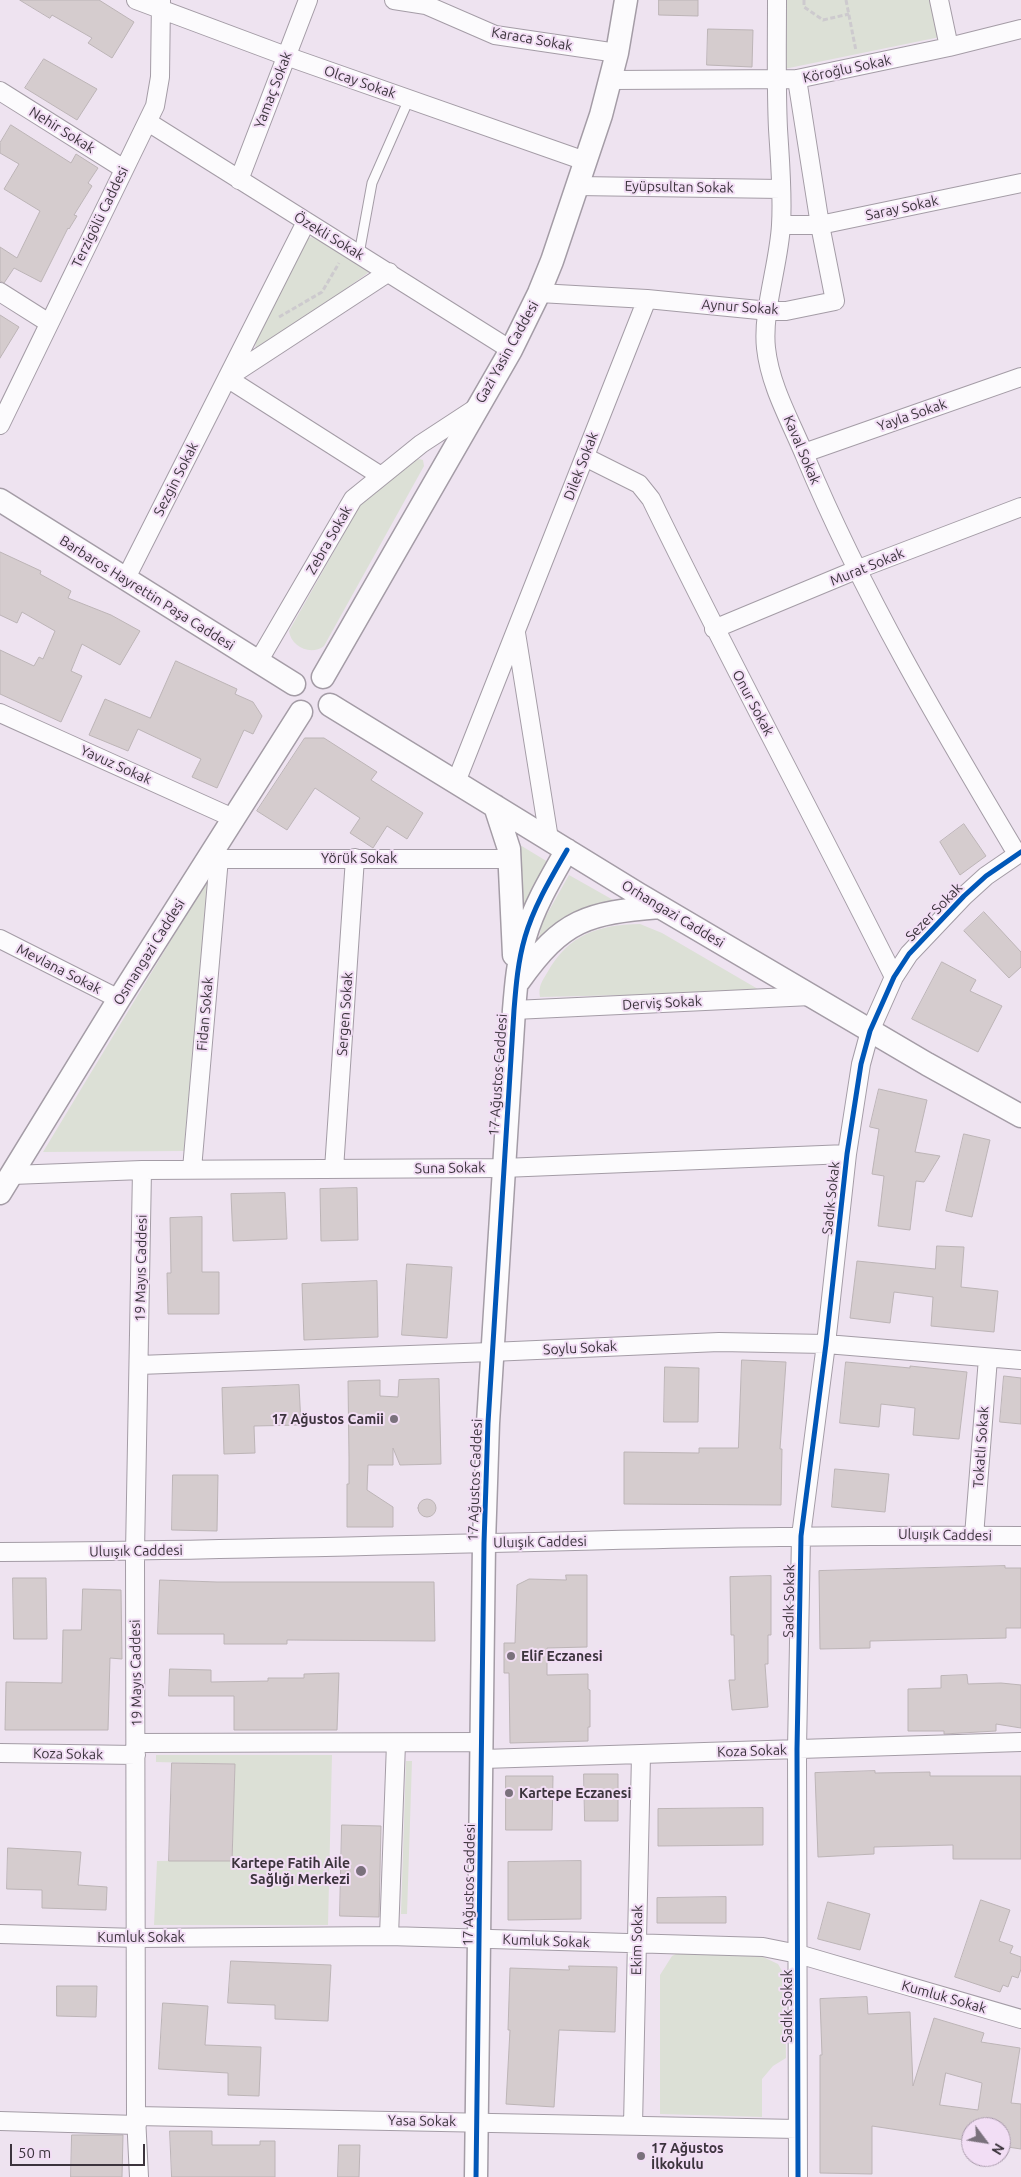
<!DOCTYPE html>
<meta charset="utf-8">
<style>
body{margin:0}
#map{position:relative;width:1021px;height:2177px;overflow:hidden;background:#eee3f0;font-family:Ubuntu,sans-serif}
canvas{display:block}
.north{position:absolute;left:961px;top:2117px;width:50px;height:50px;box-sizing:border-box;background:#f2def5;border:1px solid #a99aab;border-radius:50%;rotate:121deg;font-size:14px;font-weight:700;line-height:20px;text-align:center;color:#3c343d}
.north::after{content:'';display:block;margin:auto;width:18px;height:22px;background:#7a717c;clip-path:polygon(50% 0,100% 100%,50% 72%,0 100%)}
.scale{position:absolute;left:10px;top:2144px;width:135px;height:22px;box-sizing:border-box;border:2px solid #3c343d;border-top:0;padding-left:6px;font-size:15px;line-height:18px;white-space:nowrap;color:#3c343d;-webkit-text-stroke:4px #f2def5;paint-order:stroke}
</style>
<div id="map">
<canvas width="1021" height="2177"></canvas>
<div class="north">N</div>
<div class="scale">50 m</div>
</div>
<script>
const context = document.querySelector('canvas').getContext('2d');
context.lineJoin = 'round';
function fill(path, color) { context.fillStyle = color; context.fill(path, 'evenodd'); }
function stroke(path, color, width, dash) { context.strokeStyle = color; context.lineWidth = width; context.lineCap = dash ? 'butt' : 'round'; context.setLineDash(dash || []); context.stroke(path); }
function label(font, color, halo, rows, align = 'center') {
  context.font = font + ' Ubuntu,sans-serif'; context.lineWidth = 4; context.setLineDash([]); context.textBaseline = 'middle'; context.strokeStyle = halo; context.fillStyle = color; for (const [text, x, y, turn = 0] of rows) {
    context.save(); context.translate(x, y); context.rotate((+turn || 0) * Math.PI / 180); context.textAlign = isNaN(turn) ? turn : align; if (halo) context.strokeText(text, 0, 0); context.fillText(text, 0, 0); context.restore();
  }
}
fill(new Path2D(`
 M785 0H932L940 37 784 69Z
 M314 237 372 270 258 352 255 351 256 341 304 243 308 238Z
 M419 459 423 460 424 466 324 646C311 656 291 647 289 631L362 502 412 462Z
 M520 845 548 862 519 917 522 869Z
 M569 875 615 901C580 905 561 916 538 943L542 923Z
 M208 879 184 1151 43 1152Z
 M640 924 662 933 763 992 540 997C538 987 542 981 547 973 569 934 598 925 640 924Z
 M156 1755H332L328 1925H154L157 1861 232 1860 235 1764 156 1762Z
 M406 1761H412L407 1914H401Z
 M682 1951 759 1955 778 1964 785 1976 786 2058 773 2066 762 2079V2117L660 2114V1975L672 1956Z`), '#dce0d6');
const building = new Path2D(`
 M20 0H99L134 22 112 58 88 43 92 38 52 15 50 18Z
 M659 0H698V16L659 15Z
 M708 29 753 30 752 67 707 65Z
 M44 59 97 89 77 120 25 88Z
 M11 125 71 163 76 154 98 168 88 183 92 186 74 215 77 216 69 229 68 228 41 282 14 268 4 283 0 281V247L17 258 40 211 4 189 19 164 0 153V143Z
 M0 315 19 327 0 358Z
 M0 552 41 571 40 574 71 591 68 598 111 615 140 631 120 665 82 644 71 671 82 676 61 722 0 694V650L34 666 39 657 43 659 55 631 22 612 17 623 0 615Z
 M176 661 237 689 235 694 253 702 262 716 253 734 244 730 217 788 192 777 201 759 138 729 128 751 89 735 105 699 150 718Z
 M305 738H324L377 772 371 780 423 813 407 839 387 826 373 848 350 833 360 818 315 788 287 830 257 811Z
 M964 824 986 856 960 875 940 842Z
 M984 912 1021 952V967L1009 978 964 931Z
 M942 962 976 980 970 991 1002 1006 978 1052 912 1019Z
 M879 1089 927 1100 915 1152 940 1156 924 1182 916 1181 910 1230 878 1226 884 1176 872 1174 879 1129 870 1127Z
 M964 1134 990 1140 972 1217 946 1211Z
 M357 1188 358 1240 321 1241 320 1189Z
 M285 1193 287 1239 233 1241 231 1194Z
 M202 1217V1272H219V1314H168L167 1273H171L170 1218Z
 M937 1246 964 1247 961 1287 998 1291 994 1332 931 1326 933 1297 894 1292 890 1323 850 1318 857 1261 935 1269Z
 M407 1264 452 1267 447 1338 402 1335Z
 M377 1281 378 1337 304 1340 302 1284Z
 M742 1360 786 1362 780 1449H782L781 1505 624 1504V1452L699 1453V1448H738Z
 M846 1362 910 1368V1366L967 1372 959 1439 913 1435 915 1408 881 1404 879 1427 840 1423Z
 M665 1367 699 1368 698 1422H664Z
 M1004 1376 1021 1378V1424L1000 1422Z
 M439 1379 441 1464 400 1465 393 1448V1465H368L367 1490 393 1507V1527H347V1484H349V1458L348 1381 380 1380V1396L398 1397 399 1380Z
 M299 1385 301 1425 254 1426 255 1453 224 1454 222 1388Z
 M835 1469 889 1474 885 1512 832 1507Z
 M173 1475H218L217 1531 172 1530Z
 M418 1508a9 9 0 1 1 18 0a9 9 0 1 1-18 0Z
 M1005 1566V1568H1021V1628H1006V1638L870 1641V1648L820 1649 819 1571Z
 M566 1575H587V1647L547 1648V1675L588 1674V1689L590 1690V1727H588V1741L510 1743 509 1673H504V1643H515L517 1585 529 1579 566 1580Z
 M771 1576V1635H768V1664H765L768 1707 732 1710 729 1680H735L734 1635H731L730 1577Z
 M13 1578H46L47 1639H14Z
 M160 1580 217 1582H434L435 1641 287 1640V1644H224V1634H158Z
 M83 1589 121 1590 122 1659 110 1658 108 1730H5L6 1682 62 1683 63 1630H81Z
 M170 1669 211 1670V1682L268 1681V1678H304V1674L339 1673 337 1730H234V1696H169Z
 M967 1675 968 1684 1001 1683 1021 1685V1728L996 1724V1731L944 1734V1731H908V1689L941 1688V1676Z
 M172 1763 235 1764 232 1861H169Z
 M875 1771V1773L930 1772V1776H1021V1859H953V1845L874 1847V1854L818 1857 815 1773Z
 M584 1774H618V1821H585Z
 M506 1776H553L552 1830H506Z
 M763 1808V1845L658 1846V1809Z
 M342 1825 381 1826 379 1917 340 1916Z
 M8 1848 81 1852 78 1885 107 1887 106 1910 42 1908V1890L7 1889Z
 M581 1861V1919L508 1920V1862Z
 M726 1897V1923H657V1898Z
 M981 1900 1010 1910 999 1941 1013 1946 1010 1953 1021 1957V1969L1018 1978 1012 1976 1008 1987 1003 1985 1000 1992 955 1977Z
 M828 1902 870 1914 860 1950 818 1939Z
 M231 1961 331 1965 328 2021 275 2019V2005L228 2003Z
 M569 1966 617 1967 615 2032 559 2030 554 2107 506 2104 510 2030H508L510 1968 569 1970Z
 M57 1986H97L96 2017 57 2016Z
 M867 1997 868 2014 910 2012 913 2086 934 2018 984 2033 981 2042 1020 2048 1011 2103 1021 2104V2149L1001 2146V2127H971V2141L872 2126V2174L820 2173V2055H822L820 1999ZM946 2073 982 2083 978 2110 940 2105Z
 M163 2003 208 2006 205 2045 261 2047 259 2096 228 2095V2073L159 2069Z
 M170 2131H212V2145H260V2141H275V2177H172Z
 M72 2135H123L122 2177H71Z
 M339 2145H360L359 2177H338Z`);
fill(building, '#d5ccce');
stroke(building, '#bcb4b6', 1);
const service = new Path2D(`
 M359 254 372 183 409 99`);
const minor = new Path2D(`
 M136 0 286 56 585 161
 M394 0 426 5 495 35 617 53
 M777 0C777 43 776 86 778 129 780 161 783 194 781 225 779 264 762 311 766 348 770 386 791 422 805 456 863 595 940 725 1017 854
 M939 0 949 47
 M610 80 797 79 949 47 1021 29
 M0 91 124 169
 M148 122 511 350
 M239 180 308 0
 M577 186 781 189
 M781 225H820L1021 183
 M0 292 49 323
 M539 293 647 299 769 311H786L835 301 820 225 797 79
 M0 425 155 106 160 77 161 0
 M804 453 1021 377
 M585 457 639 484 651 499C729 660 814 817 894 977
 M381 476 227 378 389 272
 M125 580 306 222
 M714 629 856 570 1021 507
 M516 633 549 839
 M258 662 353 499 421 444 476 408
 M0 713 233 818
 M456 782 647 299
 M208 859H510
 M0 939 119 999
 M514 1010 811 996
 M192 1169 219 858
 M334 1169 355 858
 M12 1175 142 1170 503 1168 847 1154
 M139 1365 491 1352 719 1342 826 1344 1021 1360
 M974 1536 988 1358
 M0 1552C340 1551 681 1533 1021 1536
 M137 1743 482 1742
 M0 1753 136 1755
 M483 1759 1021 1742
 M0 1934 137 1938 389 1936 763 1947 798 1954 1021 2019
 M389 1936 396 1743
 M136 2116 797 2129
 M0 2121 137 2125
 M633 2125 641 1755
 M139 2177 136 2116 135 1552 142 1170
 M798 2177 797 1749 801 1536 826 1344 847 1154 861 1064 870 1031 894 977 909 954 964 896 986 876 1021 852`);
const tertiary = new Path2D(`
 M0 500 294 684
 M323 677 511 350 539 293 552 261 601 115 617 53 626 0
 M330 705 638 894 927 1064 1021 1116
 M495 806 509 849 514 955
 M519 981C563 919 587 913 660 907
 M0 1193 119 999 301 712
 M476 2177 484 1543 488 1423 514 1010C516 985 518 961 525 937 534 906 551 878 567 850`);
stroke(service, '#a49ca6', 11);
stroke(minor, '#a49ca6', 20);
stroke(tertiary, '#a49ca6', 25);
stroke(new Path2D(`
 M804 0V7L823 20 849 14
 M846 0 856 51
 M279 317 322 292 339 263`), '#cdcace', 3, [5, 2.5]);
stroke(service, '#fcfbfd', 9);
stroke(minor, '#fcfbfd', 18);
stroke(tertiary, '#fcfbfd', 22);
stroke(new Path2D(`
 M476 2177 484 1543 488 1423 514 1010C516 985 518 961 525 937 534 906 551 878 567 850
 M798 2177 797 1749 801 1536 826 1344 847 1154 861 1064 870 1031 894 977 909 954 964 896 986 876 1021 852`), '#0057b8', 5);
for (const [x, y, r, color] of [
 [394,1419,5,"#7a717c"],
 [511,1656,5,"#7a717c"],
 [509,1793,5,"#7a717c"],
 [361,1871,6,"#7a717c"],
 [641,2156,5,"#7a717c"]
]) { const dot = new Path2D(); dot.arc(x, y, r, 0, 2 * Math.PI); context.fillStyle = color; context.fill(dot); stroke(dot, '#f2def5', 2); }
label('14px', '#3c343d', '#f2def5', [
 ["Karaca Sokak",532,39,10],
 ["Köroğlu Sokak",847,69,-12],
 ["Olcay Sokak",360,82,19],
 ["Yamaç Sokak",273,90,-69],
 ["Nehir Sokak",62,130,32],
 ["Eyüpsultan Sokak",679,187,1],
 ["Saray Sokak",902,208,-12],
 ["Terzigölü Caddesi",100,217,-64],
 ["Özekli Sokak",329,236,31],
 ["Aynur Sokak",740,307,4],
 ["Gazi Yasin Caddesi",507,352,-61],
 ["Yayla Sokak",912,415,-19],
 ["Kaval Sokak",802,450,67],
 ["Dilek Sokak",581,466,-69],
 ["Sezgin Sokak",176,479,-63],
 ["Zebra Sokak",329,540,-60],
 ["Murat Sokak",867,567,-22],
 ["Barbaros Hayrettin Paşa Caddesi",147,593,32],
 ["Onur Sokak",753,703,62],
 ["Yavuz Sokak",116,765,24],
 ["Yörük Sokak",359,858],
 ["Sezer Sokak",934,912,-46],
 ["Orhangazi Caddesi",673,914,31],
 ["Osmangazi Caddesi",149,952,-58],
 ["Mevlana Sokak",59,969,27],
 ["Derviş Sokak",662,1003,-3],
 ["Fidan Sokak",205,1014,-85],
 ["Sergen Sokak",345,1014,-86],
 ["17 Ağustos Caddesi",498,1075,-86],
 ["Suna Sokak",450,1168,-1],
 ["Sadık Sokak",831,1198,-84],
 ["19 Mayıs Caddesi",141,1268,-89],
 ["Soylu Sokak",580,1348,-3],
 ["Tokatlı Sokak",981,1447,-86],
 ["17 Ağustos Caddesi",475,1480,-88],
 ["Uluışık Caddesi",945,1535,1],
 ["Uluışık Caddesi",540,1542,-1],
 ["Uluışık Caddesi",136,1551,-1],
 ["Sadık Sokak",789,1601,-89],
 ["19 Mayıs Caddesi",136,1673,-91],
 ["Koza Sokak",752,1751,-2],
 ["Koza Sokak",68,1754,1],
 ["17 Ağustos Caddesi",469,1885,-89],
 ["Kumluk Sokak",141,1937],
 ["Ekim Sokak",637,1940,-89],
 ["Kumluk Sokak",546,1941,2],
 ["Kumluk Sokak",944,1997,16],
 ["Sadık Sokak",787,2006,-90],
 ["Yasa Sokak",422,2121,1]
]);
label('bold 14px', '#3c343d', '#f2def5', [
 ["17 Ağustos Camii",384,1419,"right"],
 ["Elif Eczanesi",521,1656],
 ["Kartepe Eczanesi",519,1793],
 ["Kartepe Fatih Aile",350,1863,"right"],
 ["Sağlığı Merkezi",350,1879,"right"],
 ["17 Ağustos",651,2148],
 ["İlkokulu",651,2164]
], 'left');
</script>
